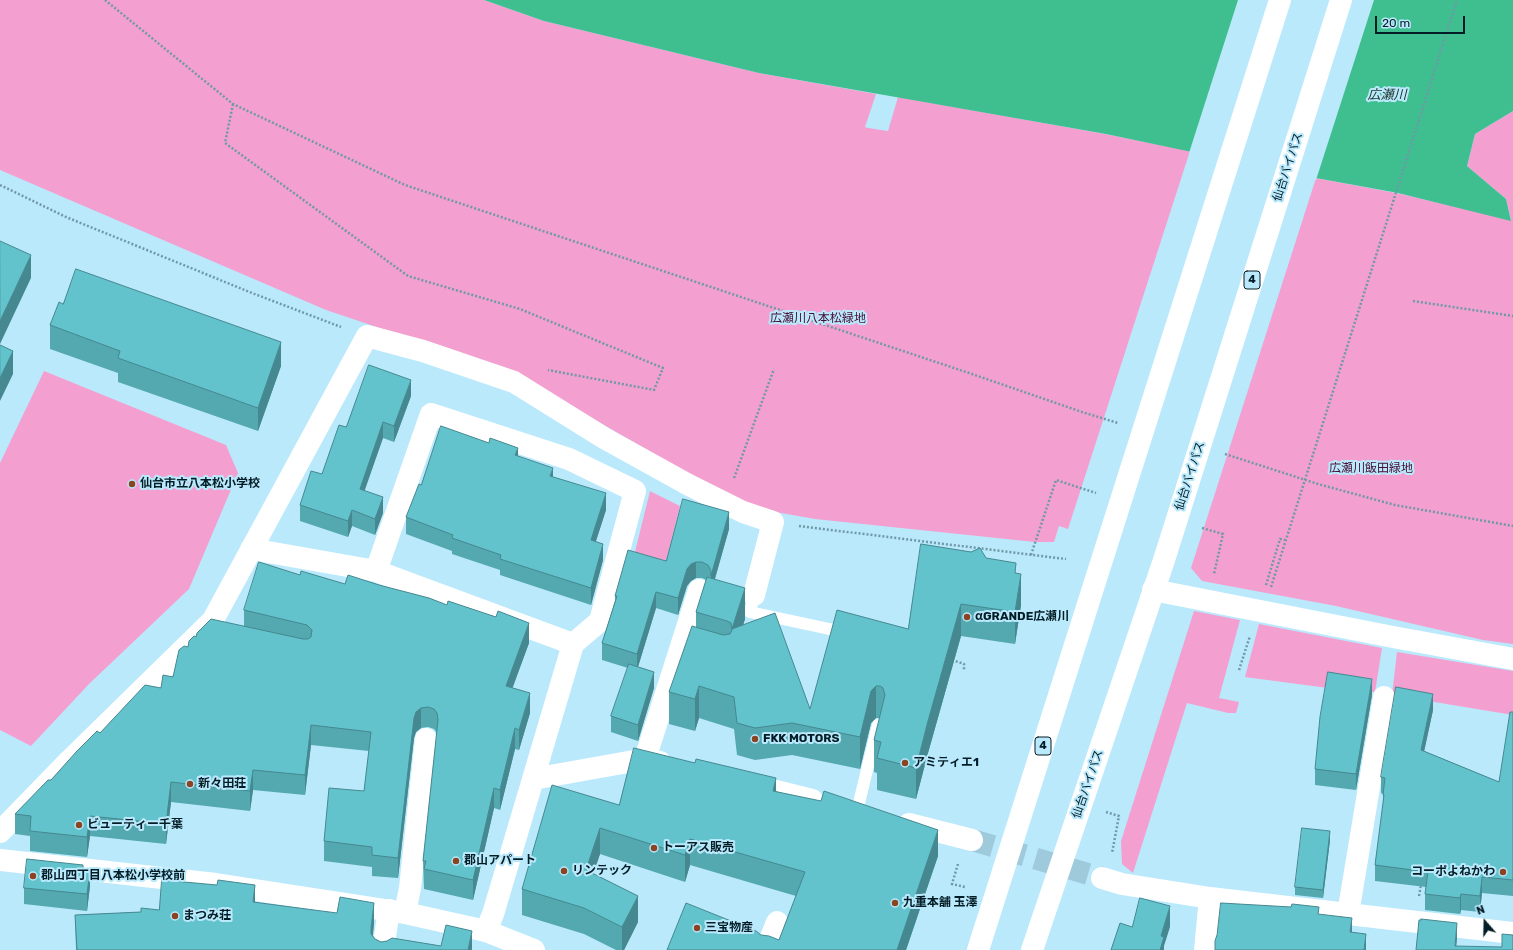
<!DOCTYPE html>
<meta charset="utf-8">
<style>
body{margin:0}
#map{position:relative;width:1513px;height:950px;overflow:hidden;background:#bae9fc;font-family:Rubik,sans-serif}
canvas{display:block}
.north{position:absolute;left:1465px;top:902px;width:40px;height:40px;-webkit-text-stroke:3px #bae9fc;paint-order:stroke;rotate:340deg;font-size:11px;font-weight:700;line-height:16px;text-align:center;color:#031d26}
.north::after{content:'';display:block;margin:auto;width:14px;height:18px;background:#031d26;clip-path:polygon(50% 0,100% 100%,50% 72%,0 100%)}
.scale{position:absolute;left:1375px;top:16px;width:90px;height:18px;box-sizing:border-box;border:2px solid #031d26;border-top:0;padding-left:5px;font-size:12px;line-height:14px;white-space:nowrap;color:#031d26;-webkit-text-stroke:3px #bae9fc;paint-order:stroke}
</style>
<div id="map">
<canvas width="1513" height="950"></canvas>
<div class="north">N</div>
<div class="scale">20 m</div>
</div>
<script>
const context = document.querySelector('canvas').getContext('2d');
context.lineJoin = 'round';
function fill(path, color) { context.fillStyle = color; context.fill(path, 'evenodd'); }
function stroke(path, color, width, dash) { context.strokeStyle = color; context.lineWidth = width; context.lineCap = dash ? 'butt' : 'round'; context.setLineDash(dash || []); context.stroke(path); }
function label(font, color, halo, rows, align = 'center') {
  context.font = font + ' Rubik,"Noto Sans JP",sans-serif'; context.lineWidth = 4; context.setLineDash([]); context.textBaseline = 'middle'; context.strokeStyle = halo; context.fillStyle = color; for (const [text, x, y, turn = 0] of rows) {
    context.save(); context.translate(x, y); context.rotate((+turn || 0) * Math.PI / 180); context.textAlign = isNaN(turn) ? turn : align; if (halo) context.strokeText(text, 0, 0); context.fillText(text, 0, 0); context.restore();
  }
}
fill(new Path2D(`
 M0 0H484L544 21 759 73 876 94 865 127 868 128 888 131 898 97 1105 134 1190 151 1068 529 1059 526 1054 542H1035L815 519 764 510 720 493 517 374 326 310 0 170Z
 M1513 111V644L1483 640 1336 606 1202 581 1191 568 1316 178 1401 194 1511 220 1506 199 1467 166 1475 134Z
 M44 371 226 445 238 473 189 589 89 684 31 746 0 730V463Z
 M650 491 680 506 663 573 632 564Z
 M1194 611 1240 620 1219 698 1239 702 1236 713H1228L1187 703 1133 873 1122 864 1121 841Z
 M1259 624 1382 648 1375 692 1320 687 1245 677Z
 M1397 652 1513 671V715L1392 695Z`), '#f3a0d0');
fill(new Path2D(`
 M484 0H1513V111L1475 134 1467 166 1506 199 1511 221 1398 193 1316 178 1106 134 759 73 544 21Z`), '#3fbf90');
fill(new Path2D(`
 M1238 0H1374L1316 180 1189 153Z`), '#bae9fc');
stroke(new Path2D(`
 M972 840 1102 878`), '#9fcadc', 22, [22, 11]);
stroke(new Path2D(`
 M105 0 233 104 405 185 969 373 1082 412 1118 423
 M233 104 225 143 408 276 520 309 663 368 654 390 548 370
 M0 185 66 217 252 293 341 327
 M1413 301 1513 316
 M1225 454 1318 484 1395 505 1513 526
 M734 478 774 369
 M799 526 1066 559
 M1202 528 1223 534 1214 574
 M1031 555 1056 480 1096 493
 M1266 585 1280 539 1285 540
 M1271 587 1457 0
 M952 660 964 664V671
 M1239 670 1250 636
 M1106 812 1119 816 1112 853
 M958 864 952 884 965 887
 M1419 896 1421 885`), '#7198a7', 2.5, [2, 2]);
stroke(new Path2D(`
 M754 595 750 612 848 633
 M857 811 878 725`), '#fff', 12);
stroke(new Path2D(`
 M251 549 376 571 431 414 569 459 635 491 600 621 573 644 493 914 486 931
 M376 571 573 644
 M1153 590 1393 637 1513 659
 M645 759 699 590
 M533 779 645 759 660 762
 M748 784 812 800
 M909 824 972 840
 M0 832 70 760 213 620 367 336 423 351 514 382 604 438 687 484 743 512 773 522 754 595
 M1102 878 1122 884 1210 898 1513 933
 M405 913 410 888 426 739
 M1348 914 1384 697
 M383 950 389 910
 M766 950 777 922
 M1205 950 1210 898`), '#fff', 22);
stroke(new Path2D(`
 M0 860 216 884 405 913 486 931 534 950`), '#fff', 22);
stroke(new Path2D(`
 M978 950 1280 0
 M1032 950 1164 560 1341 0`), '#fff', 22);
fill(new Path2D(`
 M63 304 281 366 258 431 118 382V373L50 349V325Z
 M411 396 394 442 383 438 364 490 383 513 375 535 352 526 348 537 300 521V505L322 474 346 427Z
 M518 456 606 510 596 541 603 560 591 605 500 575V570L452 554V551L406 534V517L421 485Z
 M729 529 715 579 745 619 743 625 810 709 908 629 986 558 1016 573 1021 605 1015 644 961 636 928 753 916 799 877 790V773L874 772V740L880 718H876L871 723 860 769 792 755 755 760 737 755 734 729 699 718 695 731 669 724V692L696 628V612L706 580 702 578H696L691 581 687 586 678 615 656 608 638 667 654 688 638 741 611 732V716L628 668 602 660V643L615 601V596L666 561Z
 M300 575 529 643 512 688 530 713 519 750 515 749 500 810 494 808 473 900 424 889 423 861 437 733 434 729 428 727 421 728 416 732 414 738 398 878 372 876V867L324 861V841L364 791 369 751 311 745 305 795 253 790 250 811 171 802 166 844 90 836 87 857 30 851V836L15 834V814L100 733 161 688 173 677 188 647 196 637 244 626V610Z
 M1372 695 1356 790 1315 785V769Z
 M1433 710 1424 751 1499 782 1513 712V896L1482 893 1480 912 1461 910 1460 914 1425 910V894L1426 887 1375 881V865L1383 806V794L1381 793V777Z
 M776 791 938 856 906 950H667L761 935 779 940 796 896 690 865 685 882 600 854 593 874 638 922 624 950H616L584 934 522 915V889L619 805Z
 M1330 840 1323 898 1295 895V887Z
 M83 869 90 886 87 911 24 904V888Z
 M255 903 374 923 373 936 375 939 381 942 472 950H76L75 915 141 912 159 910Z`), '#54a8b0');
fill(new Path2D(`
 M31 255V278L0 344V321Z
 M281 342V366L258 431V408Z
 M13 351V374L0 401V378Z
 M411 380V396L394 442V426Z
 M383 422V438L360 504V489Z
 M518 448V464L515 455Z
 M553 468V484L550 476Z
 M606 493V510L591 556V540Z
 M383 497V513L375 535V519Z
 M352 510V526L348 537V521Z
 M729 512V529L711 592V576Z
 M603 544V560L591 605V588Z
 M696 562V578L691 581 687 586 678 615V598L687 569 691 564Z
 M1021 574V605L1015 644V612Z
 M745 588V619L732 661V629Z
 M656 592V608L637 670V654Z
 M961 604V636L928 753 916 799V768L928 721Z
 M529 623V643L506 706V686Z
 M654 672V688L638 741V725Z
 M1372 679V695L1356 790V774Z
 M699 686V718L695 731V699Z
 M876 686V718L871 723 860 769V737L871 691Z
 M530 693V713L519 750V730Z
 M1433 694V710L1421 766V750Z
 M421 708V728L416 732 414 738 398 878V858L414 718 416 712Z
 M311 725V745L305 795V775Z
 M515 728V749L500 810V790Z
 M253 770V790L250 811V791Z
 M776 778V804L773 791Z
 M171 782V802L166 844V824Z
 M494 788V808L473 900V880Z
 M90 816V836L87 857V837Z
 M600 828V854L586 896V870Z
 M938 830V856L906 950H897Z
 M1330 831V840L1323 898V890Z
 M690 839V865L685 882V855Z
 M90 870V886L87 911V894Z
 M1482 877V893L1480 912V896Z
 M255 885V905L253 902Z
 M1461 894V910L1460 914V898Z
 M638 896V922L624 950H622V927Z
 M374 903V923L371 948V928Z
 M1170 906V927L1164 946V950H1160L1161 936Z
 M1352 918V934L1350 932Z
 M1457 923V939L1456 950 1455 946Z
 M472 931V950H468Z
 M1366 934V950H1364Z`), '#458890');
const building = new Path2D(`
 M0 241 31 255 0 321Z
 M76 269 281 342 258 408 118 358 120 351 50 325 59 302 63 304Z
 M0 345 13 351 0 378Z
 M369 365 411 380 394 426 383 422 360 489 383 497 375 519 352 510 348 521 300 505 311 471 322 474 339 425 346 427Z
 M441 426 489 443 490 438 518 448 515 455 553 468 550 476 606 493 591 540 603 544 591 588 500 559 501 555 452 538 453 535 406 517 419 484 421 485Z
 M683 499 729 512 711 576V571L708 565 702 562H696L691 564 687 569 678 598 656 592 637 654 602 643 617 596H615L628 550 666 561Z
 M921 544 971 552 980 548 986 558 1016 563 1015 573 1021 574 1015 612 961 604 928 721 916 768 877 758 881 742 874 740 885 695 883 688 880 686H876L871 691 860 737 792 723 755 728 737 723 734 697 699 686 695 699 669 692 692 626 723 635 730 634 732 630 731 623 727 621 696 612 707 577 745 588 732 629 775 613 810 709 837 610 908 629Z
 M259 562 300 575 301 571 345 584 348 575 379 585 429 598 447 605 448 601 496 617 498 611 529 623 506 686 530 693 519 730 515 728 500 790 494 788 473 880 424 869 426 861H423L438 720 437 713 434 709 428 707 421 708 416 712 414 718 398 858 372 855V847L324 841 329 788 364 791 371 732 311 725 305 775 253 770 250 791 171 782 166 824 90 816 87 837 30 831 31 816 15 814 48 780H51L77 751 97 731 100 733 145 685 161 688 163 675 173 677 179 650 184 646 188 647 189 641 194 636 196 637 197 633 211 619 303 639H308L311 637 312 630 307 625 244 610Z
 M629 664 654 672 638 725 611 716Z
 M1328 672 1372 679 1356 774 1315 769 1320 717Z
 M1396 687 1433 694 1421 750 1499 782 1510 712H1513V880L1482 877 1480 896 1461 894 1460 898 1425 894 1428 872 1375 865 1384 795H1383L1385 778 1381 777Z
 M634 748 695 763 696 759 776 778 773 791 821 801 824 791 938 830 897 950H667L686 903 756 931 761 935 769 936 779 940 805 872 690 839 685 855 600 828 586 870 638 896 622 927 584 908 522 889 552 785 619 805Z
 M1302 828 1330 831 1323 890 1295 887Z
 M27 859 83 865V869L90 870 87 894 24 888Z
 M162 880 217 885 218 880 255 885 253 902 337 913 340 897 374 903 371 928V934L375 939 381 942 387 941 392 938 441 946 446 925 472 931 468 950H77L75 915 141 912V908L159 910Z
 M1140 898 1170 906 1161 936 1164 937 1160 950H1111L1120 923 1132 927Z
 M1221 903 1291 907 1292 904 1319 907 1318 914 1352 918 1350 932 1366 934 1364 950H1215V941L1217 935Z
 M1421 919 1457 923 1455 946 1502 947V934L1513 935V950H1416L1419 920H1421Z`);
fill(building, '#62c3cd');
stroke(building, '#458890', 1);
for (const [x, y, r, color] of [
 [132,484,4,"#8b4422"],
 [967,617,4,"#8b4422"],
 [755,739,4,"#8b4422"],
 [905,763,4,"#8b4422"],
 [190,784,4,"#8b4422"],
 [79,825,4,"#8b4422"],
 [654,848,4,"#8b4422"],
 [456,861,4,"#8b4422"],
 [564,871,4,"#8b4422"],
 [1503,872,4,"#8b4422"],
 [33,876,4,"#8b4422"],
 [895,903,4,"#8b4422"],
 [175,916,4,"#8b4422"],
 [697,928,4,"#8b4422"]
]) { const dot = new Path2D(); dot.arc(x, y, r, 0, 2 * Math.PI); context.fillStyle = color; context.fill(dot); stroke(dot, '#bae9fc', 1.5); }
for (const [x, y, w] of [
 [1252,280,16],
 [1043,746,16]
]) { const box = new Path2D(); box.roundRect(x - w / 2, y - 9, w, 18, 3); context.fillStyle = '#bae9fc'; context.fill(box); stroke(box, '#031d26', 1); }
label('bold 11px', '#031d26', null, [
 ["4",1252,280],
 ["4",1043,746]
]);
label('12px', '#031d26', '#bae9fc', [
 ["仙台バイパス",1288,167,-72],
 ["仙台バイパス",1190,476,-72],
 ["仙台バイパス",1088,784,-71]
]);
label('12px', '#470e34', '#bae9fc', [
 ["広瀬川八本松緑地",818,319],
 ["広瀬川飯田緑地",1371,469]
]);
label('bold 12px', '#031d26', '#bae9fc', [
 ["仙台市立八本松小学校",140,484],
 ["αGRANDE広瀬川",975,617],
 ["FKK MOTORS",763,739],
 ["アミティエ1",913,763],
 ["新々田荘",198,784],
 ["ビューティー千葉",87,825],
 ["トーアス販売",662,848],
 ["郡山アパート",464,861],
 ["リンテック",572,871],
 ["コーポよねかわ",1495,872,"right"],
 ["郡山四丁目八本松小学校前",41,876],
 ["九重本舗 玉澤",903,903],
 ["まつみ荘",183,916],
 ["三宝物産",705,928]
], 'left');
label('italic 13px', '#1a2f25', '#bae9fc', [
 ["広瀬川",1387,95]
]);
</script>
